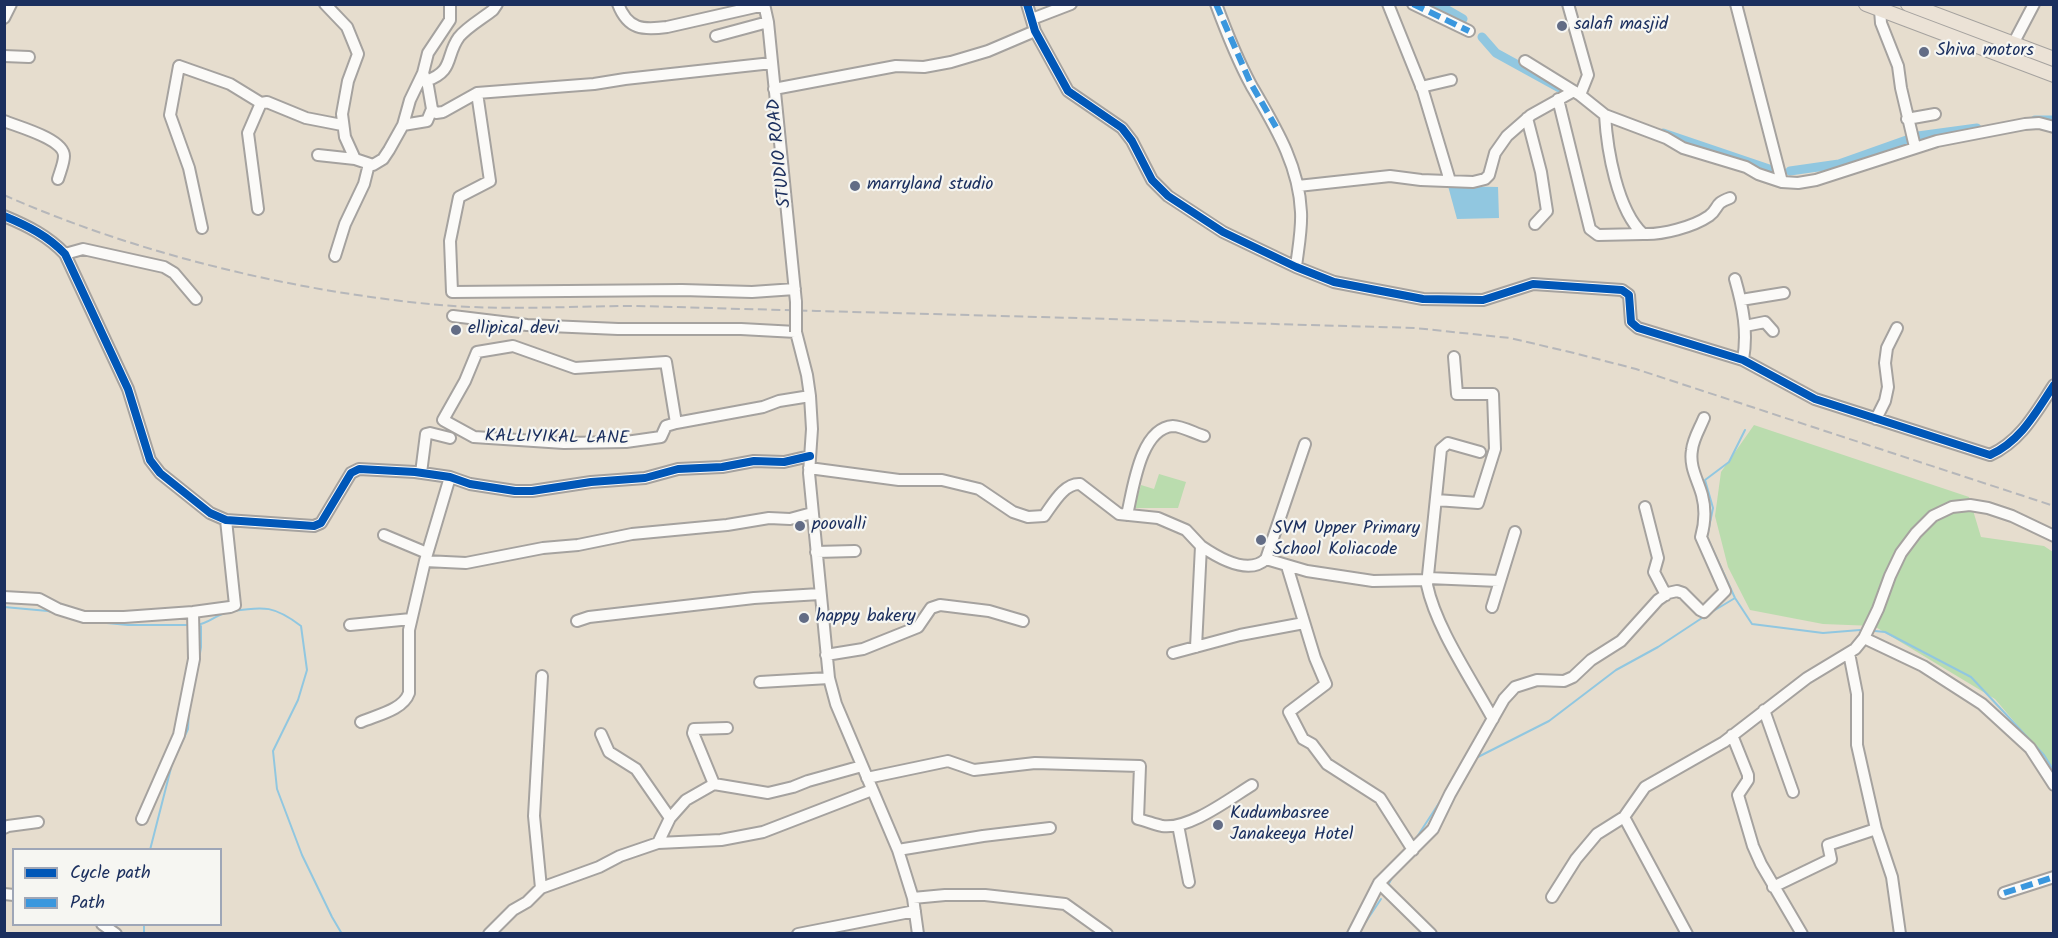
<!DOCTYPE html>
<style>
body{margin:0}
#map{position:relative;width:2058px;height:938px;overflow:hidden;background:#e6ddce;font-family:Kalam,sans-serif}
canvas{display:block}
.frame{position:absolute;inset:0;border:6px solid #1b2f5e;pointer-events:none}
.legend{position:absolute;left:12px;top:848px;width:210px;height:78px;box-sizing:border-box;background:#f6f6f2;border:2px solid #9ea6b7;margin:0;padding:8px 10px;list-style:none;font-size:18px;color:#1b2f5e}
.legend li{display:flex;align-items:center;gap:12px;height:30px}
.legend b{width:30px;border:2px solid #9ea6b7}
</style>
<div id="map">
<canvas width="2058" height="938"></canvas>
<div class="frame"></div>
<ul class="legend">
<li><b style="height:8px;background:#0057b8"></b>Cycle path</li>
<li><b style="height:8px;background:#3a97de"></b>Path</li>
</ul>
</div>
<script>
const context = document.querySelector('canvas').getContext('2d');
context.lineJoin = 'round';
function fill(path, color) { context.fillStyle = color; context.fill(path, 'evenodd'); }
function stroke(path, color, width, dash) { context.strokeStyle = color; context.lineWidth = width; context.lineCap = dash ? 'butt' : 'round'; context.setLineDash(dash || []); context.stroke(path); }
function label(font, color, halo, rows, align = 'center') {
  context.font = font + ' Kalam,sans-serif'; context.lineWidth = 4.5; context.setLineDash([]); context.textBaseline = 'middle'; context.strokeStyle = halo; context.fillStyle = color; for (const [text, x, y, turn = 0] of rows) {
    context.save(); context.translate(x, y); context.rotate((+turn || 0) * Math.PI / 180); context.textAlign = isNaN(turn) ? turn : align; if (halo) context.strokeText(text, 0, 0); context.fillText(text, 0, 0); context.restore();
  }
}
fill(new Path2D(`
 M1754 425 1969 497 1981 537 2044 546 2053 552V767L1995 699 1874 626 1823 624 1750 610 1728 567 1715 516 1721 472Z
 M1159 474 1186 482 1178 508H1134L1141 485 1154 489Z`), '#badcae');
fill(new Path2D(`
 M1448 186 1498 187 1499 218 1457 219Z`), '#91c7e0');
stroke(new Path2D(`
 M1745 430 1729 462 1705 480 1713 508 1707 537 1735 598 1752 624 1823 633 1860 630
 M4 607 48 611 81 621
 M233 611C264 606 275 606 301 626L307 670 298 700 273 751 277 789 302 855 332 917 342 934
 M1710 613 1735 598
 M96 622 128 625H189
 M197 625C207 624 215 616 225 613
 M1875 631 1885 632 1971 677 2044 755 2054 771
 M199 659 201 647V626
 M1476 758 1549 721 1616 670 1658 647 1705 616
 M1415 840 1441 800
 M150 850 172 764 188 729 189 709
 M1387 887 1393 876
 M144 924V934
 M1363 926 1381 899`), '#91c7e0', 2);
stroke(new Path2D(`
 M1437 4 1463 19
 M1482 37 1496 53 1565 91
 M2035 120H2054
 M1663 133 1775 171
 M1790 171 1839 164 1918 136 1977 128`), '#91c7e0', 9);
const minor = new Path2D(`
 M325 4 347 27 358 54 348 81 342 114 345 137 355 159 373 165 383 159 389 150 403 125 410 100 423 73 428 53 450 20V4
 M618 4C628 30 643 30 667 27L764 5
 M764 4 768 22 796 302
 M1027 4 1035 31 1068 91 1122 128 1132 141 1152 180 1168 196 1223 232 1296 267 1334 282 1423 299 1483 300 1533 284 1622 290 1629 295 1631 322 1638 328 1743 360 1815 399 1990 455C2021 441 2036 412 2054 385
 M1216 4C1226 31 1237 59 1251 85 1274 125 1299 164 1301 212 1302 230 1298 249 1296 267
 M1388 4 1423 91 1450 181
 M1413 4 1469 31
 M1568 4 1588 75 1580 95
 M1736 4 1782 182
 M1880 10 1881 23 1898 66 1901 88 1915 147
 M4 18 11 4
 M1032 19 1071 4
 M716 36 768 22
 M2013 44 2034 4
 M4 56 29 57
 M1525 61 1580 95 1605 115 1666 138 1683 148 1746 167 1758 174 1782 182 1798 183 1816 180 1937 141 2025 124 2039 123 2054 127
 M423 73 428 86 432 109 436 113 443 112 477 93 594 84 625 79 772 63
 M426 81C455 71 445 56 459 37 467 27 483 18 493 10L497 4
 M1421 87 1451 80
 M774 89 896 66 924 67 951 62 988 51 1035 31
 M477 93 490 181 459 197 450 241 452 292 682 290 752 292 795 289
 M1558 99 1590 229 1598 235 1643 234
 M1605 115C1607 149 1617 210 1643 234 1662 235 1693 227 1709 216 1720 208 1713 204 1730 198
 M1527 118 1541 172 1547 211 1535 224
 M1907 119 1935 114
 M4 121C19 127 64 139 64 156 64 163 60 172 58 179
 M403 125 427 121 432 109
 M318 155 355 159
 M1298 186 1390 176 1421 180 1473 182 1485 179 1489 175 1495 153 1507 136 1531 115 1574 91
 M258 209 248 133 261 103 267 102 306 118 342 125
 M4 216C28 226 48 236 65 254L128 389 150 460 160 473 210 513 226 520 314 526 321 523 351 473 359 469 415 472 450 477 470 484 515 491H532L591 482 645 478 678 469 722 467 754 461 784 462 810 456
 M202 228 189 168 170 115 179 66 230 84 261 103
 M65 254 83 249 164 267 174 273 196 299
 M335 256 345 224 364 184 369 164
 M1735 279C1743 307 1748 332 1743 360
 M1741 300 1784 293
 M453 316 527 325 618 329H741L796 332 807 375 810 396 812 429 809 473 829 678 836 704 898 850 913 898 918 934
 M1745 326 1765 322 1773 331
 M1876 419 1885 401 1888 387 1885 363 1887 348 1897 328
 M676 423 666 362 575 368 513 346 477 352 465 381 443 420 474 437 564 443 626 442 661 437 666 426 676 423 763 407 779 401 810 396
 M1480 452 1448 443 1441 449 1427 585C1436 628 1472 680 1493 719
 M809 468 899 480H942L979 489 1013 512 1028 517 1044 516C1053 504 1064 483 1080 484L1119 514 1158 518 1186 530 1201 546 1196 647
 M421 473 426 434 430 433 450 438
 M1436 500 1478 503 1495 449 1493 394H1457L1454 357
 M1645 507 1658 558 1654 572 1666 595
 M1127 515C1133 490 1140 428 1173 426 1182 426 1196 434 1204 436
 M384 535 427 553
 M1201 546C1217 557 1248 576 1266 559L1305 444
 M816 552 855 551
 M1266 559 1307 571 1373 581 1428 580
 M425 561 466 563 543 548 578 545 632 534 727 525 769 518 790 519 812 513
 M1287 566 1315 658 1326 684 1289 712 1303 739 1312 744 1327 764 1380 798 1413 850
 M1428 578 1499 581
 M4 597 39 599 58 609 84 617H124L193 612 230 607 235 605 226 520
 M1492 607 1515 532
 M577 621 589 617 754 598 820 594
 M350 625 411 619
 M1864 638 1923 666 1982 704 2030 748 2054 785
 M1173 653 1240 635 1304 623
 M1849 653 1857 694V745L1876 829
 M826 655 863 649 918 627 931 608 940 605 989 611 1023 621
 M760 682 829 678
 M1764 710 1793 792
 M361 722C377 715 403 710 409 693V630L425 561 450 477
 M601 734 609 752 636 769 670 818
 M1732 735 1748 775V780L1738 795 1753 846 1761 864 1802 934
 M867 778 948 761 974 770 1035 763 1140 766 1138 819C1146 821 1154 824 1162 826 1189 830 1229 799 1252 785
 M714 784 693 733 694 729 727 728
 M1624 817 1645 787 1724 742 1807 678 1855 649 1864 638 1878 609 1890 576 1901 553 1916 533 1933 516 1952 507 1970 505 1988 508 2012 516 2054 536
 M142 819 179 735 194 659 193 612
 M1178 825 1189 882
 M4 828 8 826 38 822
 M658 843 670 818 686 800 714 784 768 793 793 787 808 781 862 766
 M898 850 983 836 1050 828
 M1379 883 1431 934
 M1773 887 1831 859 1828 845 1876 829 1892 877 1900 934
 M541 888 534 816 542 676
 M2004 893 2054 877
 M4 894 14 895
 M1552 897 1576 859 1597 834 1624 817 1687 934
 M913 898 945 895H985L1065 904 1107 934
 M102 924 116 934
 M489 934 513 910 527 902 541 888 599 867 620 856 658 843 721 840 763 832 872 790
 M798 934 915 911
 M1353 934 1379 883 1433 829 1450 794 1504 699 1515 687 1537 680 1564 681 1573 677 1591 660 1621 641 1658 600 1668 593 1677 591 1683 593 1700 610 1704 612 1725 591 1701 537C1705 523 1706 510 1702 495 1698 480 1689 467 1692 450 1693 439 1700 428 1704 418`);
const major = new Path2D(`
 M1866 4 2054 75
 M1908 4 2054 59`);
stroke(minor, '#a5a29f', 14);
stroke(major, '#a5a29f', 16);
stroke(minor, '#fbfaf8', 10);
stroke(major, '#ebe2d6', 14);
stroke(new Path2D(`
 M4 195C137 254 295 292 440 305 499 310 559 307 618 306 660 306 702 308 744 309 932 314 1120 319 1307 325L1415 328 1510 338 1574 353 1636 369 2054 506`), '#b6b7ba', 2, [9, 4.5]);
const minorBridge = new Path2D(`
 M796 302V332`);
stroke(minorBridge, '#a5a29f', 14, []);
stroke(minorBridge, '#fbfaf8', 10);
stroke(new Path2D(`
 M1216 4 1250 82 1276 127
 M1413 4 1469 31
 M2004 893 2054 877`), '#3a97de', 6, [12, 6]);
stroke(new Path2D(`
 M1027 4 1035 31 1068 91 1122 128 1132 141 1152 180 1168 196 1223 232 1296 267 1334 282 1423 299 1483 300 1533 284 1622 290 1629 295 1631 322 1638 328 1743 360 1815 399 1990 455C2021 441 2036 412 2054 385
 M4 216C28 226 48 236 65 254L128 389 150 460 160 473 210 513 226 520 314 526 321 523 351 473 359 469 415 472 450 477 470 484 515 491H532L591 482 645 478 678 469 722 467 754 461 784 462 810 456`), '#0057b8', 8);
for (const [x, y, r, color] of [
 [1562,26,6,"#626c85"],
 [1924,52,6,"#626c85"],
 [855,186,6,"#626c85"],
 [456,330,6,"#626c85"],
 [800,526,6,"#626c85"],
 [1261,540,6,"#626c85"],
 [804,618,6,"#626c85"],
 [1218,825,6,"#626c85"]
]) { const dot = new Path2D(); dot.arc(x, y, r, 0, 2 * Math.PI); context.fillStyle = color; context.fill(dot); stroke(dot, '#f6f6f2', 2); }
label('18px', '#1b2f5e', '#f6f6f2', [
 ["salafi masjid",1574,26],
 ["Shiva motors",1936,52],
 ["marryland studio",867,186],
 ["ellipical devi",468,330],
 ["poovalli",812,526],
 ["SVM Upper Primary",1273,530],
 ["School Koliacode",1273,551],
 ["happy bakery",816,618],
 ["Kudumbasree",1230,815],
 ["Janakeeya Hotel",1230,836]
], 'left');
label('18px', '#1b2f5e', '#f6f6f2', [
 ["STUDIO ROAD",781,153,-96],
 ["KALLIYIKAL LANE",557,439,1]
]);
</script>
